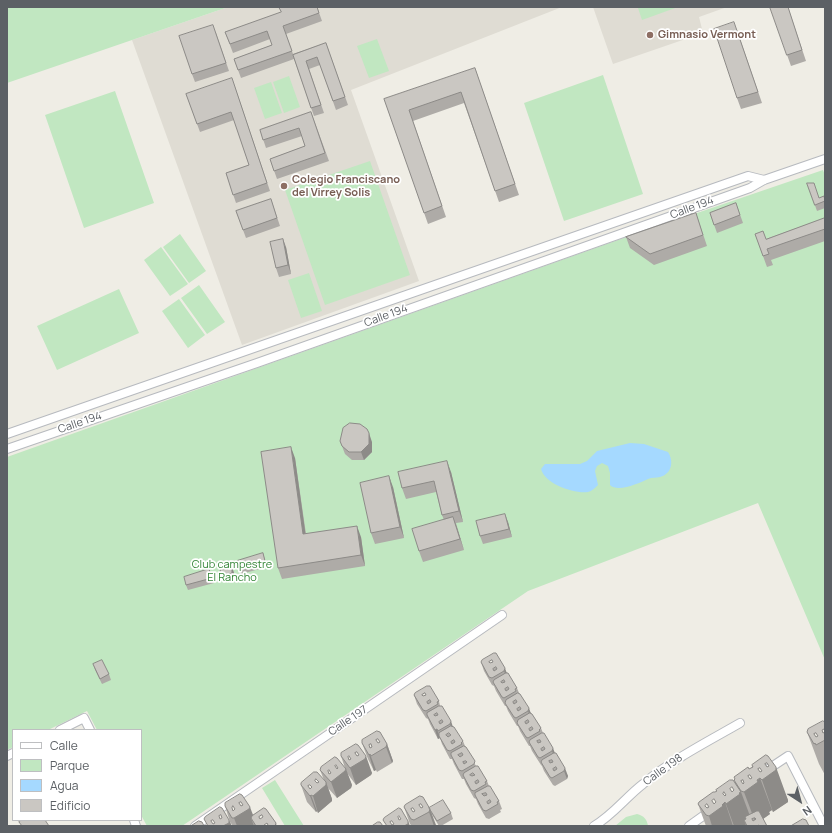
<!DOCTYPE html>
<style>
body{margin:0}
#map{position:relative;width:832px;height:833px;overflow:hidden;background:#efede5;font-family:Manrope,sans-serif}
canvas{display:block}
.frame{position:absolute;inset:0;border:8px solid #5c6065;pointer-events:none}
.legend{position:absolute;left:12px;top:729px;width:130px;height:92px;box-sizing:border-box;background:#fff;border:1px solid #bebfc1;margin:0;padding:5px 7px;list-style:none;font-size:12px;color:#5c6065}
.legend li{display:flex;align-items:center;gap:8px;height:20px}
.legend b{width:20px;border:1px solid #bebfc1}
.north{position:absolute;left:780px;top:781px;width:40px;height:40px;-webkit-text-stroke:3px #fff;paint-order:stroke;rotate:144deg;font-size:11px;font-weight:700;line-height:16px;text-align:center;color:#5c6065}
.north::after{content:'';display:block;margin:auto;width:14px;height:18px;background:#5c6065;clip-path:polygon(50% 0,100% 100%,50% 72%,0 100%)}
</style>
<div id="map">
<canvas width="832" height="833"></canvas>
<div class="frame"></div>
<ul class="legend">
<li><b style="height:5px;background:#fff"></b>Calle</li>
<li><b style="height:11px;background:#c1e7c1"></b>Parque</li>
<li><b style="height:11px;background:#a5d9ff"></b>Agua</li>
<li><b style="height:11px;background:#cac7c2"></b>Edificio</li>
</ul>
<div class="north">N</div>
</div>
<script>
const context = document.querySelector('canvas').getContext('2d');
context.lineJoin = 'round';
function fill(path, color) { context.fillStyle = color; context.fill(path, 'evenodd'); }
function stroke(path, color, width, dash) { context.strokeStyle = color; context.lineWidth = width; context.lineCap = dash ? 'butt' : 'round'; context.setLineDash(dash || []); context.stroke(path); }
function label(font, color, halo, rows, align = 'center') {
  context.font = font + ' Manrope,sans-serif'; context.lineWidth = 3.5; context.setLineDash([]); context.textBaseline = 'middle'; context.strokeStyle = halo; context.fillStyle = color; for (const [text, x, y, turn = 0] of rows) {
    context.save(); context.translate(x, y); context.rotate((+turn || 0) * Math.PI / 180); context.textAlign = isNaN(turn) ? turn : align; if (halo) context.strokeText(text, 0, 0); context.fillText(text, 0, 0); context.restore();
  }
}
fill(new Path2D(`
 M228 7H562L351 90 419 281 242 345 132 40Z
 M593 7H727L699 17 703 33 613 64Z`), '#dfdcd3');
fill(new Path2D(`
 M7 7H228L7 83Z
 M642 7H678L642 20 638 8Z
 M377 39 389 71 369 78 357 46Z
 M603 75 643 194 564 221 524 103Z
 M289 76 300 107 284 113 273 82Z
 M271 82 282 113 265 119 254 88Z
 M115 91 154 203 84 228 45 115Z
 M370 161 410 275 325 305 285 190Z
 M823 170 825 175V660L758 503 528 591 182 826H147L141 815V730H97L87 711 48 730H13V747L7 750V457L615 241Z
 M180 234 206 271 189 283 163 247Z
 M161 247 188 284 170 296 144 260Z
 M309 273 322 311 301 318 288 280Z
 M199 285 225 322 207 334 181 298Z
 M119 289 139 333 57 370 37 326Z
 M179 299 205 335 188 348 162 311Z
 M275 780 304 826H285L262 788Z
 M637 814C644 816 647 819 648 826H615L626 817Z`), '#c1e7c1');
fill(new Path2D(`
 M630 443 644 444 668 452C674 461 672 474 660 477 656 478 652 477 648 479 639 483 618 493 610 485V473L608 466 602 463 597 466 595 471 598 485C595 488 592 491 588 492 574 494 545 484 541 469L545 464H580L587 461 597 451Z`), '#a5d9ff');
const minor = new Path2D(`
 M7 434 748 176 764 180
 M7 449 257 363 750 188 764 180 825 159
 M60 730 84 718 90 730
 M7 756 13 753
 M767 770 788 756 824 826
 M134 820 136 826
 M195 826 502 615
 M594 826C613 815 626 797 643 784 673 759 707 742 740 723
 M689 826 710 811`);
stroke(minor, '#b7babf', 10);
stroke(minor, '#fff', 8);
fill(new Path2D(`
 M317 7 322 21 286 34 293 54 326 43 348 105 336 110 320 65 309 69 324 113 314 116 294 59 241 78 234 59 272 45 270 39 233 53 225 32Z
 M770 7H788L806 61 791 66Z
 M216 33 229 71 195 82 192 74Z
 M738 33 762 103 741 109 737 98Z
 M475 68 519 195 499 202 464 103 413 121 446 217 428 224 384 99Z
 M235 87 270 191 236 203 226 173 249 165 234 120 200 132 186 94Z
 M311 112 329 161 277 179 270 159 305 146 302 136 266 148 260 130Z
 M807 183 819 198 825 197V208L817 211Z
 M271 199 280 226 246 238 236 211Z
 M736 203 743 223 717 233 710 213Z
 M696 213 707 246 654 265 630 248 626 237Z
 M825 218V241L771 260 773 265 767 267 755 234 766 239Z
 M286 247 291 274 279 277 276 268Z
 M340 441 372 442V452L364 460H352L345 454Z
 M295 458 306 534 361 537 365 566 282 579 278 568Z
 M451 472 463 522 456 523 464 550 423 562 419 551 444 520 442 515 436 492 406 499 402 488Z
 M393 487 404 538 375 544 371 533Z
 M508 522 512 537 483 544 480 536Z
 M263 553 267 567 241 574 239 569Z
 M232 567 234 573V579L227 582 222 578 220 572Z
 M209 569 214 583 188 590 186 585Z
 M494 653 517 688 519 693 531 713 541 728 543 733 568 776 567 779 555 786 553 785 544 771 542 766 541 765 532 751 530 746H529L520 731 518 726H517L508 711 506 706H505L496 691 494 686 492 685 484 671 481 662ZM492 660 493 662 490 663 489 662Z
 M93 664 109 674 111 680 102 684 95 670Z
 M427 686 439 701 440 706 452 726 463 741 465 746 476 766 487 781 489 786 499 801 502 809 500 810 501 812 489 819 486 818 478 804 476 799 474 798 466 784 464 779H462L454 764 452 759H450L442 744 440 738 438 739 430 724 428 719 426 718 417 704 414 695ZM425 693 426 695 423 696 422 695Z
 M824 729 822 730 823 733 825 732V775L819 764 807 732ZM816 733 818 736 816 737 814 734Z
 M377 731 387 744 393 761 392 763 377 772 376 770 374 771 368 759 362 743ZM378 739 380 742 378 743 376 740ZM371 744 372 747 370 748 369 745Z
 M356 744 372 773 371 775 356 785 347 773 352 785 351 788 337 798 328 788 332 799V801L318 813 317 811 316 812 307 802 301 785 314 772 324 780 320 770 335 757 345 768 341 756ZM357 752 359 755 357 756 355 753ZM349 756 351 759 349 760 348 757ZM336 765 338 768 337 769 335 766ZM329 770 331 773 329 774 328 771ZM316 779 319 782 317 783 315 781ZM310 785 312 787 310 789 308 786Z
 M766 755 788 800V802L773 812 772 810 769 812 770 814 763 819 759 825 757 826H706L698 804 717 791 716 790 735 783 734 780 735 779 734 777 749 769 752 767V765ZM767 763 769 766 767 767 765 764ZM760 768 762 771 760 772 758 769ZM750 775 752 778 750 779 748 776ZM743 780 744 783 743 784 741 781ZM732 787 734 790 732 792 730 789ZM724 792 726 795 725 796 723 794ZM714 799 716 802 714 804 712 801ZM707 804 709 807 707 808 705 806Z
 M240 794 253 815 264 808 276 823 277 826H265L268 825 267 823 264 825 265 826H233L230 822 225 806ZM241 802 243 805 241 806 239 803ZM233 806 235 809 233 811 232 808ZM262 815 263 817 260 819 259 817Z
 M420 796 430 809 435 826H412L410 824 404 807ZM421 804 423 807 421 808 419 805ZM413 808 415 811 413 812 411 809Z
 M429 808 451 813 453 819 441 826H439L431 813Z`), '#aeaba7');
fill(new Path2D(`
 M283 239 286 247 291 274 288 265Z
 M369 433 372 442V452L364 460 361 452Z
 M291 447 295 458 307 545 303 534Z
 M447 461 451 472 463 522 459 511Z
 M389 476 393 487 404 538 400 527Z
 M505 514 508 522 512 537 509 529Z
 M453 517 457 528 464 550 460 539Z
 M357 526 361 537 365 566 361 555Z
 M232 567 234 573V579L232 573Z
 M505 668 508 677 507 679 504 671Z
 M529 708 532 717 531 719 528 711Z
 M451 721 454 730 453 732 450 724Z
 M437 729 440 738 439 736 440 738 438 739 435 730Z
 M387 744 393 761 392 763 386 747Z
 M553 748 556 756 555 759 552 751Z
 M370 754 376 770 374 771 369 755Z
 M366 756 372 773 371 775 356 785 350 768Z
 M776 767 788 800V802L773 812 762 780Z
 M565 768 568 776 567 779 564 771Z
 M346 769 352 785 351 788 337 798 331 782Z
 M760 778 772 810 769 812 770 814 756 824 744 792Z
 M326 782 332 799V801L318 813 313 796Z
 M741 792 753 824 744 820 746 826H734L726 804Z
 M311 795 317 811 316 812 310 796Z
 M725 802 733 826H712L709 816Z
 M250 807 256 823 251 818 254 826H237L234 818Z
 M430 809 436 825 435 826H434L429 812Z
 M229 820 232 826H223Z
 M408 821 410 826H404Z`), '#8d8b88');
const building = new Path2D(`
 M279 7H317L319 13 283 26 292 51 238 70 234 59 272 45 267 31 230 44 225 32 281 12Z
 M770 7H788L802 50 787 55Z
 M734 22 758 92 737 98 714 29Z
 M213 25 226 63 192 74 179 36Z
 M326 43 345 97 333 101 317 57 306 61 321 105 311 108 293 55Z
 M475 68 515 184 495 191 461 92 409 110 442 206 424 213 384 99Z
 M232 78 267 183 233 195 226 173 249 165 231 112 197 124 186 94Z
 M311 112 325 153 274 171 270 159 305 146 299 128 263 140 260 130Z
 M807 183H814L819 198 824 196 825 201 815 205Z
 M271 199 277 218 243 230 236 211Z
 M736 203 740 215 714 225 710 213Z
 M696 213 703 235 650 254 626 237Z
 M825 218V229L767 249 769 254 763 256 755 234 763 231 766 239Z
 M283 239 288 265 276 268 270 242Z
 M350 423 360 424 367 429 369 433V444L361 452H349L342 446 340 441 343 428Z
 M291 447 303 534 357 526 361 555 278 568 261 452Z
 M447 461 459 511 442 515 434 481 402 488 398 472Z
 M389 476 400 527 371 533 360 483Z
 M505 514 509 529 480 536 476 521Z
 M453 517 460 539 419 551 412 529Z
 M263 553 265 561 239 569 237 561Z
 M225 564H229L232 567V573L225 576 220 572 221 566Z
 M209 569 212 578 186 585 184 577Z
 M494 653H496L505 668 504 671 492 678 489 677 481 662 482 660ZM492 660 493 662 490 663 489 662ZM496 667 497 669 494 671 493 669Z
 M102 660 109 674 100 679 93 664Z
 M506 673H508L517 688 515 689 516 691 504 698 502 697 493 682 494 680ZM504 680 505 682 502 683 501 682ZM508 687 509 689 506 691 505 689Z
 M427 686H430L439 701 437 702 438 704 426 711 423 710 414 695 415 693ZM425 693 426 695 423 696 422 695ZM430 700 431 702 428 704 427 702Z
 M518 693 520 694 529 708 528 711 516 718 514 717 505 703 506 700ZM516 700 517 702 514 704 513 702ZM520 707 521 709 518 711 517 709Z
 M439 706H442L451 721 450 724 438 731 437 729 435 730 427 715V713ZM437 713 438 715 435 716 434 715ZM442 720 443 722 440 724 439 722Z
 M530 713 532 714 541 728 539 730 540 731 528 738 526 737 517 723 518 720ZM528 720 529 722 526 724 525 722ZM532 727 533 729 530 731 529 729Z
 M823 721 825 722V731L824 729 822 730 823 733 825 732V740L816 745 815 743 814 744 807 732 808 729ZM816 733 818 736 816 737 814 734Z
 M451 726 454 727 463 741 461 743 462 744 450 751 447 750 439 736V733ZM449 733 451 735 448 737 446 735ZM454 740 455 742 452 744 451 742Z
 M377 731 380 732 387 744 386 747 371 756 370 754 369 755 362 743V740ZM378 739 380 742 378 743 376 740ZM371 744 372 747 370 748 369 745Z
 M542 733H544L553 748 552 751 540 758 538 757 529 742 530 740ZM540 740 541 742 538 743 537 741ZM544 747 545 749 542 751 541 749Z
 M356 744 358 745 366 756 365 759 350 768 341 756V753ZM357 752 359 755 357 756 355 753ZM349 756 351 759 349 760 348 757Z
 M464 746 466 747 475 761 474 764 462 771 459 770 451 755V753ZM462 753 463 755 460 757 458 755ZM466 761 467 762 464 764 463 762Z
 M554 753H556L565 768 564 771 552 778 550 777 541 762 542 760ZM552 760 553 762 550 763 549 761ZM556 767 557 769 554 771 553 769Z
 M766 755 768 756 776 767V770L762 780 760 778 757 780 758 782 744 792 741 791 734 780 735 779 734 777 748 767 749 769 753 767 752 765ZM767 763 769 766 767 767 765 764ZM760 768 762 771 760 772 758 769ZM750 775 752 778 750 779 748 776ZM743 780 744 783 743 784 741 781Z
 M335 757 337 758 346 769 345 771 331 782 320 770 321 767ZM336 765 338 768 337 769 335 766ZM329 770 331 773 329 774 328 771Z
 M476 766H478L487 781 485 782 486 784 474 791 471 790 463 775 464 773ZM473 773 475 775 472 776 470 775ZM478 780 479 782 476 784 475 782Z
 M314 772H317L326 782V785L313 796 311 795 310 796 301 785V783ZM316 779 319 782 317 783 315 781ZM310 785 312 787 310 789 308 786Z
 M730 780H733L741 792 739 793 740 794 726 804 725 802 722 805 723 806 709 816 706 815 698 804 699 802 713 792H715L717 791 716 790ZM732 787 734 790 732 792 730 789ZM724 792 726 795 725 796 723 794ZM714 799 716 802 714 804 712 801ZM707 804 709 807 707 808 705 806Z
 M488 786H490L499 801 497 802 498 804 486 811 483 810 475 795V793ZM486 793 487 795 484 796 482 794ZM490 800 491 802 488 804 487 802Z
 M240 794 242 795 250 807 249 809 234 818H232L225 806V803ZM241 802 243 805 241 806 239 803ZM233 806 235 809 233 811 232 808Z
 M420 796 423 797 430 809 429 812 414 820 411 819 404 807 405 805ZM421 804 423 807 421 808 419 805ZM413 808 415 811 413 812 411 809Z
 M443 800 451 813 437 821 429 808Z
 M220 807 222 808 229 820V823L223 826H208L204 819 205 817ZM221 815 222 818 220 819 219 816ZM213 820 215 823 213 824 211 821Z
 M264 808 266 809 276 823 275 826H265L268 825 267 823 264 825 265 826H256L251 818 252 816ZM262 815 263 817 260 819 259 817Z
 M399 808 401 809 408 821V824L404 826H387L383 820 384 818ZM399 816 401 819 399 820 398 817ZM392 821 394 824 392 825 390 822Z
 M757 811H759L767 826H759V825L757 826H747L744 820 746 819 745 817ZM755 818 756 819 753 821 752 819Z
 M803 819 806 820 809 826H791Z
 M22 820H45L49 826H22L19 822Z
 M199 821 202 822 204 826H191Z
 M378 822H380L383 826H372Z`);
fill(building, '#cac7c2');
stroke(building, '#8d8b88', 1);
for (const [x, y, r, color] of [
 [650,35,4,"#8d6e63"],
 [284,186,4,"#8d6e63"]
]) { const dot = new Path2D(); dot.arc(x, y, r, 0, 2 * Math.PI); context.fillStyle = color; context.fill(dot); stroke(dot, '#fff', 1.5); }
label('bold 11px', '#785e54', '#fff', [
 ["Gimnasio Vermont",658,35],
 ["Colegio Franciscano",292,180],
 ["del Virrey Solis",292,193]
], 'left');
label('11px', '#5c6065', '#fff', [
 ["Calle 194",692,208,-20],
 ["Calle 194",386,316,-20],
 ["Calle 194",80,423,-19],
 ["Calle 197",348,721,-34],
 ["Calle 198",663,770,-36]
]);
label('11px', '#338536', '#fff', [
 ["Club campestre",232,565],
 ["El Rancho",232,578]
]);
</script>
